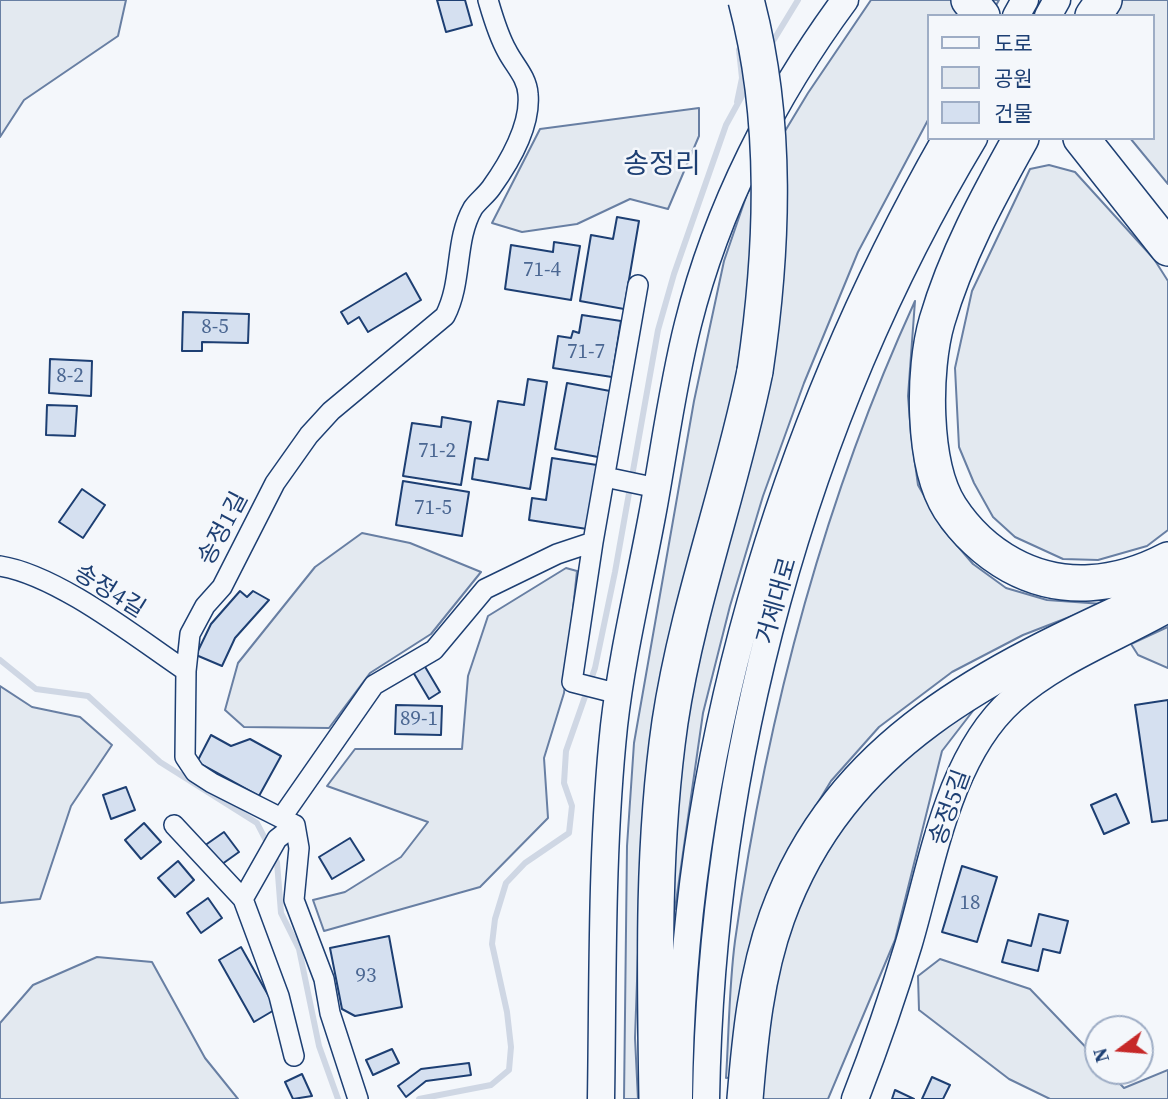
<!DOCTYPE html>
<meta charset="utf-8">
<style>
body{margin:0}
#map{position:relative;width:1168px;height:1099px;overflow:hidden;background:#f4f7fb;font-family:"Source Serif 4","Noto Sans KR",serif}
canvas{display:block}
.legend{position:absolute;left:927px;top:14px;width:228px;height:126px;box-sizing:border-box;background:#f4f7fb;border:2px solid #9eadc5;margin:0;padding:9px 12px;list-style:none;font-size:21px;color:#1d3f73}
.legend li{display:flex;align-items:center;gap:14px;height:35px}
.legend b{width:35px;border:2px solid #9eadc5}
.north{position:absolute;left:1084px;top:1015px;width:70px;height:70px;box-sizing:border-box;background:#f4f7fb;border:2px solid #9eadc5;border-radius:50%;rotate:254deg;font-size:19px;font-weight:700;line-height:28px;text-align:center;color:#1d3f73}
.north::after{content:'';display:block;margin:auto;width:24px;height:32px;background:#c62828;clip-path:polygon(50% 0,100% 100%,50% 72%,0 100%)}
</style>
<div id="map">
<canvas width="1168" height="1099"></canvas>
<ul class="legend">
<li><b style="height:9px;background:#f4f7fb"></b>도로</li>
<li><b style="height:19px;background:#e3e9f0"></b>공원</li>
<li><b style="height:19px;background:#d5e0f0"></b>건물</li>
</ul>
<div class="north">N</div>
</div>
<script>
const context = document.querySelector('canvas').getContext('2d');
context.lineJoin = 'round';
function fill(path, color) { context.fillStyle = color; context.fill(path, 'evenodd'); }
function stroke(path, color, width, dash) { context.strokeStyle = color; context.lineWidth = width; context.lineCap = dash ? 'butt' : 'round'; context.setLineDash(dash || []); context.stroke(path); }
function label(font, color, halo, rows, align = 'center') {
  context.font = font + ' "Source Serif 4","Noto Sans KR",serif'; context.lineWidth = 5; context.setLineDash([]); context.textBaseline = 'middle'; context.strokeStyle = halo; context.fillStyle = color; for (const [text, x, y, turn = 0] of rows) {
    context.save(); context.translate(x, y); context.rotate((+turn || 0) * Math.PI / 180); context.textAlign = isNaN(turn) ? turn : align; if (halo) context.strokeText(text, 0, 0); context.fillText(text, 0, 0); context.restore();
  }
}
const green = new Path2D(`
 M0 0H126L118 36 24 100 0 137Z
 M871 0H999L990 16H928V120L858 252 804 383 763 496 730 606 703 713 675 909 640 896 635 1038 638 1099H624L627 846 634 743 694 401 724 261 747 194 808 93Z
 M1122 0H1168V184L1130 138H1152V16H1116Z
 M699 108V136L668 209 630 199 577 224 522 232 492 223 540 129Z
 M1049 165 1075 172 1154 259 1168 281V530L1147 546 1098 560 1063 559 1015 537 993 517 974 483 959 447 955 368 972 291 1030 169Z
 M915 301 908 396 911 434 918 485 942 528 973 564 1006 588 1047 600 1103 604 1023 635 952 672 879 727 831 781 786 855 734 1077 726 1078C729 1032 729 986 735 941 766 719 822 504 915 301Z
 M362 533 410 543 481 572 431 634 370 673 329 728 244 727 225 710 238 663 315 567Z
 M566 568 577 571 564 693 544 758 548 818 480 887 324 931 313 900 345 892 401 857 428 822 327 786 355 749H462L468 676 488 616Z
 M1168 627V668L1138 655 1131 644Z
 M0 686 32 707 80 717 112 745 71 806 40 899 0 903Z
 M986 694 942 751 895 940 828 1099H761L778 960 804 890 841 830 881 777Z
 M97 957 152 962 205 1058 238 1099H0V1023L33 985Z
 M940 959 1030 989 1098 1060V1071H1108L1124 1088 1168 1070V1099H1050L1009 1079 919 1010 918 976Z`);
fill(green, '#e3e9f0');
stroke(green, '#687fa3', 2);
stroke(new Path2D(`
 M770 46 798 0
 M737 102 742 78 739 50
 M0 660 36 689 88 696 160 762 257 823 277 862 281 913 299 949 319 1046 338 1099
 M419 1099 491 1085 509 1070 511 1047 507 1012 492 944 495 919 506 883 525 863 569 833 572 806 564 783 566 751 595 668 615 572 658 330 674 274 726 125 749 83`), '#cfd7e4', 6);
const building = new Path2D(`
 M437 0H465L472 25 446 32Z
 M617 217 639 221 624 309 580 301 591 235 613 239Z
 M554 242 580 246 571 300 505 289 511 245 553 252Z
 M406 273 421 300 368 332 359 317 348 324 341 312Z
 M183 312 249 314 248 343 202 342V351H182Z
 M582 315 621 321 612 377 553 368 558 336 571 338 573 331 579 333Z
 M50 359 92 361 91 396 49 393Z
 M528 379 547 382 530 489 472 479 475 458 488 460 498 401 524 405Z
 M567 383 610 391 598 457 555 449Z
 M47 405 77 406 75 436 46 435Z
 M442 417 471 422 461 485 403 476 412 423 441 427Z
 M552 458 597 465 587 529 529 520 532 498 546 500Z
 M403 481 469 492 462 536 396 525Z
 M82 489 105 505 83 538 59 522Z
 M240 591 247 597 253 591 269 600 235 638 222 666 196 655 211 624Z
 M424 665 440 692 429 699 413 672Z
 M1168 700V820L1152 822 1135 705Z
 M396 705 442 706 441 735 395 734Z
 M211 735 231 746 250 739 281 756 259 796 197 762Z
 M126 787 135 810 111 819 103 795Z
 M1116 794 1129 823 1104 834 1091 805Z
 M144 823 161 842 141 859 125 840Z
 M224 832 239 852 218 867 204 846Z
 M350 838 364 860 332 879 319 857Z
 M178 861 194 880 175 897 158 878Z
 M962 866 997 877 977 942 942 932Z
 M208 898 222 918 201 933 187 913Z
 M1039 914 1068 921 1060 953 1043 949 1038 971 1002 962 1008 940 1031 946Z
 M389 936 402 1007 355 1016 342 1009 330 948Z
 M241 947 276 1009 254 1022 219 960Z
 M392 1049 399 1063 373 1075 366 1060Z
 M469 1063 471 1075 426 1081 406 1097 398 1086 421 1069Z
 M302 1074 312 1096 293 1099 285 1082Z
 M932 1077 950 1085 943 1099H922Z
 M895 1090 914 1099H892Z`);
fill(building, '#d5e0f0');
stroke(building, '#1d3f73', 2);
const street = new Path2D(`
 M605 477 657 488
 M593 542 638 285
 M0 566C58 575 137 638 186 671
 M282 817 374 685 434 650 485 589 557 554 593 542 572 682 619 694
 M174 825 243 899 279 996 294 1056
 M243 899 277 839 295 825
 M358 1099 330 1013 324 979 294 900 299 848 295 825 212 783 195 772 185 757 186 671 190 634 205 606 222 587 275 483 309 435 331 411 445 316C463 281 454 241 473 208 478 201 486 195 491 188 509 163 531 125 528 94 527 77 514 65 507 51 498 35 493 17 488 0`);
const secondary = new Path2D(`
 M1016 16 1025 0
 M1048 16 1057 0
 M601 1099C603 975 601 850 614 726 622 655 639 586 652 516 664 452 672 387 688 324 717 208 774 96 845 0
 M679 1099C681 762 779 430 946 138
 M706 1099C712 764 801 426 974 138
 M855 1099C875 1048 893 996 909 943 932 865 948 757 1012 700 1057 660 1115 639 1168 609`);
const highway = new Path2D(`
 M969 0 982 16
 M1093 16 1104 0
 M1021 138C988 197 956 256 937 321 923 369 922 464 950 508 965 531 987 552 1011 565 1062 593 1118 586 1168 560
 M1081 138 1168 248
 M657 1099C655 973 652 847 670 722 688 603 731 489 755 371
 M745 1099C750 1038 756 975 777 917 843 734 1005 666 1168 591`);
stroke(street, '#1d3f73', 22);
stroke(secondary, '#1d3f73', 29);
stroke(highway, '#1d3f73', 38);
stroke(street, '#f4f7fb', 19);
stroke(secondary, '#f4f7fb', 26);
stroke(highway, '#f4f7fb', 35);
const highwayBridge = new Path2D(`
 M746 0C778 120 773 249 755 371`);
stroke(highwayBridge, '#1d3f73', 38, []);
stroke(highwayBridge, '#f4f7fb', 35);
label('21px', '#4b6792', null, [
 ["71-4",542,271],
 ["8-5",215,328],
 ["71-7",586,353],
 ["8-2",70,377],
 ["71-2",437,452],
 ["71-5",433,509],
 ["89-1",419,720],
 ["18",970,904],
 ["93",366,977]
]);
label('24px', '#1d3f73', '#f4f7fb', [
 ["송정1길",224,529,-62],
 ["송정4길",109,592,32],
 ["거제대로",778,601,-74],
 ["송정5길",951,808,-70]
]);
label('28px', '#1d3f73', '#f4f7fb', [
 ["송정리",662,166]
]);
</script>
